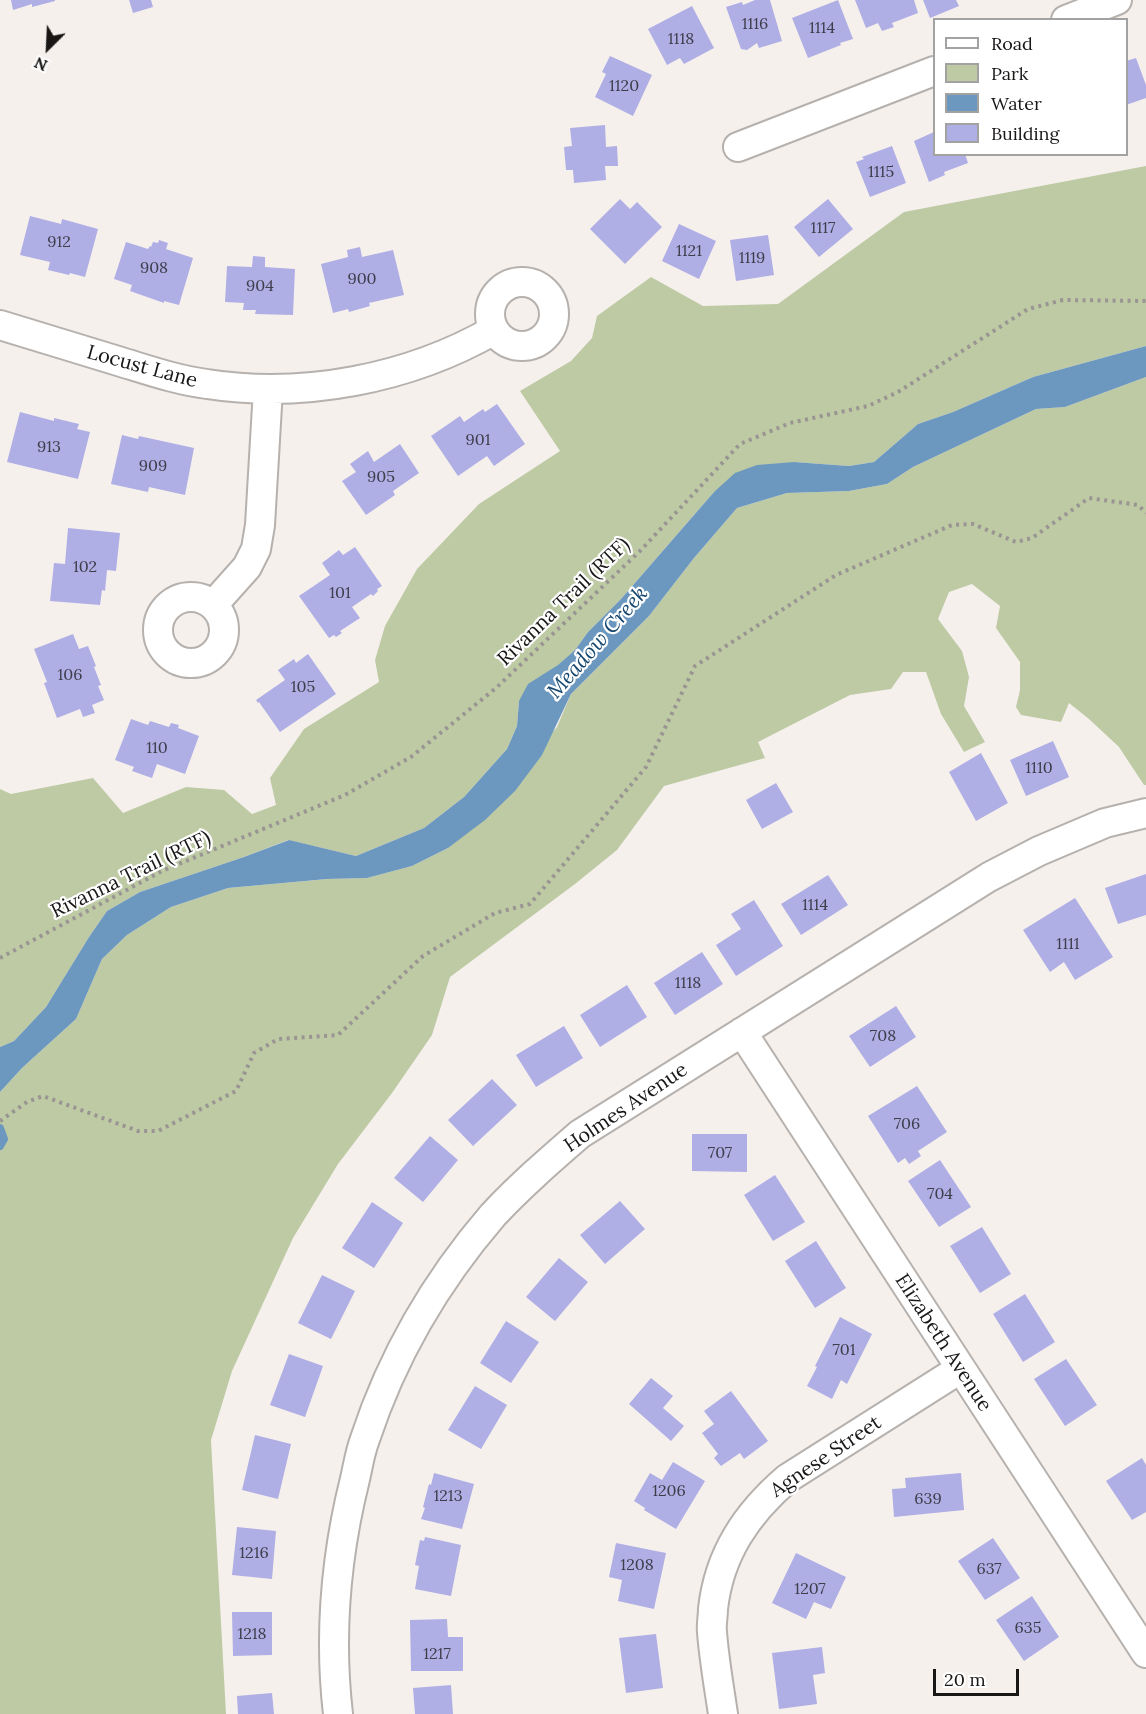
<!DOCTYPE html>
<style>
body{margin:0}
#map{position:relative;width:1146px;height:1714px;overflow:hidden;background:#f6f0ed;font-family:Lora,serif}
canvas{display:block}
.legend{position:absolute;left:933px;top:18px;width:195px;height:138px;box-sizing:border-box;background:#fff;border:2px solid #a3a2a2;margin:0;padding:8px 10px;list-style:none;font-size:18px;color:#191716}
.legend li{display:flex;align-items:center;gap:12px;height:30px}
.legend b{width:30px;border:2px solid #a3a2a2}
.north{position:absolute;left:18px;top:18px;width:60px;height:60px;-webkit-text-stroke:4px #fff;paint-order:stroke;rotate:204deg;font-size:16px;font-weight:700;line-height:24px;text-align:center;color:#191716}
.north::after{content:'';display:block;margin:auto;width:21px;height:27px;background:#191716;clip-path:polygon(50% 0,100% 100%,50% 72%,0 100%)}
.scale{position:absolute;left:933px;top:1669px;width:86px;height:27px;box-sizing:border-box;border:3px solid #191716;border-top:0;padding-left:8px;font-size:18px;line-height:21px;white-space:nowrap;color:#191716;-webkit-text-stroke:4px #fff;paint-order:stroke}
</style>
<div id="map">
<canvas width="1146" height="1714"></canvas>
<ul class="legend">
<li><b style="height:8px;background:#fff"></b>Road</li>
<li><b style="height:16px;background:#bdcaa4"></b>Park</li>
<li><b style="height:16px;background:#6c98c0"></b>Water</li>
<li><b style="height:16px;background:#afaee5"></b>Building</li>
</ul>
<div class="north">N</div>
<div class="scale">20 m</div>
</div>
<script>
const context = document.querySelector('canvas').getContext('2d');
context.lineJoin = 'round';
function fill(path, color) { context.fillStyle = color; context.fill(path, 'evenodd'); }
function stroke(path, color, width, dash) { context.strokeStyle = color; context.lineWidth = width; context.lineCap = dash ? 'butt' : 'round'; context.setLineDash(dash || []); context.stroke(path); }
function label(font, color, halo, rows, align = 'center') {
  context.font = font + ' Lora,serif'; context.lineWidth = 4.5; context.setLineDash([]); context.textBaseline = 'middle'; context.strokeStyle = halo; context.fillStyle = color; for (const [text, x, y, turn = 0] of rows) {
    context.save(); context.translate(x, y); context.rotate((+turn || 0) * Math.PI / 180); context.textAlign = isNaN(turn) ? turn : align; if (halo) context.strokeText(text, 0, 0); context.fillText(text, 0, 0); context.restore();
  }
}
fill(new Path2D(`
 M1146 166V346L1033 377 953 412 918 424 874 462 849 466 794 462 714 492 621 599 588 632 575 650 519 701 517 726 507 749 464 797 424 828 356 856 288 840 244 857 140 892 107 911 89 937 46 1007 14 1041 0 1047V789L11 794 93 778 123 813 186 787 224 790 252 814 276 805 270 778 304 729 379 682 375 660 385 626 417 569 479 504 560 451 520 391 571 361 592 338 597 316 651 277 703 306 778 304 904 212Z
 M1146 377V785H1144L1119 747 1089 719 1069 703 1061 722 1021 715 1016 707 1020 690V662L996 628 1000 606 972 584 949 592 938 619 962 651 969 677 964 706 985 742 964 752 941 714 926 672H903L891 689 850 695 758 742 765 758 664 786 617 850 575 884 450 977 432 1035 392 1093 338 1164 293 1238 232 1371 211 1440 226 1714H0V1092L22 1068 76 1019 102 959 127 935 171 907 228 888 327 879 367 878 412 866 448 848 557 727 571 694 649 616 694 558 737 508 787 493 849 491 887 484 913 467 1036 409 1065 407Z`), '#bdcaa4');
fill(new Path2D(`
 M1146 346V377L1065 407 1036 409 913 467 887 484 849 491 787 493 737 508 694 558 649 616 571 694 542 755 515 791 485 820 448 848 412 866 367 878 327 879 228 888 171 907 127 935 102 959 76 1019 22 1068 0 1092V1047L14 1041 46 1007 89 937 107 911 140 892 244 857 289 840 356 856 424 828 464 797 507 749 517 726 519 701 528 684 558 665 575 650 588 632 621 599 714 492 735 473 757 465 794 462 849 466 874 462 918 424 953 412 1033 377Z`), '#6c98c0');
stroke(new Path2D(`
 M0 1128 4 1139 0 1146`), '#6c98c0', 8);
fill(new Path2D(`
 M11 0H55V1L32 7V4L13 10Z
 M129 0H151L153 7 133 13Z
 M755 0H770L782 41 759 48 757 43 747 50 741 49 726 7 742 2 743 5Z
 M838 0 853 39 840 43 841 45 808 58 792 18Z
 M855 0H914L918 13 892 23 894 27 882 31 878 23 866 28Z
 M923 0H956L959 6 930 18Z
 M692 6 714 48 684 64 680 58 667 65 648 29Z
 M610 56 652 75 633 116 595 97 606 74 602 72Z
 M1136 58 1146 85V98L1126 105V61Z
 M605 125 606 147 617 146 618 166H605L606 180 574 183 573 170H566L564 147 572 146 570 128Z
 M934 132V154H965L968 163 944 172 945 175 929 182 914 141Z
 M892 146 906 183 870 197 856 162 864 159 862 157Z
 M620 199 630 209 637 202 662 227 625 264 590 229Z
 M828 199 853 229 819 257 794 227Z
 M30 216 61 224 62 219 98 229 85 277 70 273 69 275 48 270 50 262 20 255Z
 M679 224 716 241 699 279 662 261Z
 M768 235 774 275 736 281 730 240Z
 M159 240 168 243 166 249 193 258 179 305 164 301V303L130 291 132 285 114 279 126 242 148 249 150 246 151 247 153 242 158 243Z
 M360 247 362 257 393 250 404 295 369 303 370 306 349 312 348 309 333 313 321 264 348 257 347 250Z
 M253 256 265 257V267L295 269 293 315 255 314 256 310H243L244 303 225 302 227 266 252 267Z
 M497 404 525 444 494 466 487 456 458 476 431 436 460 416 464 422 483 409 485 412Z
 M20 412 54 421V418L79 424 77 429 90 432 78 479 7 462Z
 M122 435 138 439 139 436 194 448 185 495 149 487 148 492 111 484Z
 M400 444 419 473 393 491 395 495 366 515 342 481 356 472 350 464 368 451 374 462Z
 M68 528 120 533 116 571 107 570 105 591 102 590 100 605 50 601 54 563 65 564Z
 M355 547 382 586 377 589 378 591 373 596 371 594 352 607 360 618 340 631 342 633 336 637 334 635 329 638 299 596 330 575 322 563 339 550 343 555Z
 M73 634 79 649 88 646 96 666 94 667 101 685 98 686 104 700 92 705 95 713 83 717 80 709 57 718 44 683 47 682 34 649Z
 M308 654 336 694 280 732 259 702 258 703 256 700 285 680 278 670 294 659 296 663Z
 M131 719 148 725 150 721 169 727 171 723 179 725 178 728 199 736 185 774 157 764 152 778 132 771 134 767 115 760Z
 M1053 741 1069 777 1026 796 1010 760Z
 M981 753 1008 803 976 821 949 772Z
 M776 783 793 812 762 829 746 800Z
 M1146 874V915L1118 924 1105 888Z
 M828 875 848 905 801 935 781 904Z
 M1075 898 1113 957 1075 980 1064 962 1050 972 1023 930Z
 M754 900 783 946 736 976 716 945 741 929 731 914Z
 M702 952 723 984 675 1015 654 983Z
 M627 985 647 1017 600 1047 580 1015Z
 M896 1006 916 1037 870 1067 849 1036Z
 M564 1026 583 1058 536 1087 516 1055Z
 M492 1079 517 1105 473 1146 448 1120Z
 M917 1086 947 1132 918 1151 921 1156 909 1164 905 1158 898 1163 868 1116Z
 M692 1134H747V1172L692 1171Z
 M430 1136 458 1160 423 1202 394 1178Z
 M940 1160 971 1207 939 1227 908 1181Z
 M775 1175 805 1222 773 1241 744 1195Z
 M620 1201 645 1229 605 1264 580 1235Z
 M372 1202 403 1223 374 1268 342 1248Z
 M982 1227 1011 1274 980 1293 950 1246Z
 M816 1241 846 1288 815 1308 785 1261Z
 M559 1258 588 1282 555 1321 526 1297Z
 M322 1275 355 1291 331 1339 298 1323Z
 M1025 1294 1055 1342 1023 1362 993 1314Z
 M840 1317 872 1334 847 1384 841 1380 832 1399 807 1386 817 1367 815 1366Z
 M506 1321 539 1342 511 1383 480 1363Z
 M289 1354 323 1366 305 1417 270 1405Z
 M1066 1359 1097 1405 1065 1426 1034 1379Z
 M651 1378 673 1396 663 1408 684 1426 671 1441 629 1404Z
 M475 1386 507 1405 481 1449 448 1430Z
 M731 1391 768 1441 744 1459 740 1453 721 1466 714 1458 718 1454 702 1433 714 1424 704 1411Z
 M255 1435 291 1444 278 1499 242 1490Z
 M1142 1458 1146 1465V1512L1132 1520 1106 1481Z
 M673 1462 705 1481 676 1529 644 1510 645 1508 634 1501 650 1473 662 1480Z
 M434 1473 474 1484 462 1529 421 1519 425 1508 423 1507 429 1484 431 1485Z
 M961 1473 964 1510 894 1517 892 1489 906 1488 905 1478Z
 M237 1527 276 1531 272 1579 232 1575Z
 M425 1537 461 1545 451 1596 415 1589 419 1566 415 1565 420 1540 424 1541Z
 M993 1538 1020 1578 985 1600 958 1561Z
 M616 1543 666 1553 654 1609 618 1601 622 1580 609 1577Z
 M796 1553 846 1577 831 1609 814 1602 806 1619 772 1603Z
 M1032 1596 1059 1637 1024 1661 996 1620Z
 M232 1612H272V1655L233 1656Z
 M447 1619 448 1637H463V1671H411L410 1620Z
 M656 1634 663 1688 626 1693 619 1638Z
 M822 1647 825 1673 813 1675 817 1704 779 1709 772 1653Z
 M451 1685 453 1714H415L413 1688Z
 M272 1693 274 1714H238L237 1696Z`), '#afaee5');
const minor = new Path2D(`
 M1066 20 1117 0
 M738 147 934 71
 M490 314a32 32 0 1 1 64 0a32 32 0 1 1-64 0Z
 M0 325C39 337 79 349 118 361 148 370 176 380 207 384 303 399 409 379 494 330
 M158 630a33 33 0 1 1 66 0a33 33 0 1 1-66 0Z
 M213 605 247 567 256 549 260 525 268 389
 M742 1032 1146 1653
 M338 1714C329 1636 336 1555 355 1479 358 1466 360 1452 365 1439 392 1357 437 1280 493 1215 520 1186 550 1160 580 1134L989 877 1039 851 1105 823 1146 813
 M723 1714C719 1687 714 1659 712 1632 711 1625 713 1617 713 1609 719 1554 747 1513 788 1478L960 1369`);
stroke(minor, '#b6b1ad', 32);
stroke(new Path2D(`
 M0 958 162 871 345 795 411 757 496 688 640 551 740 444 790 423 868 406 898 392 1028 309 1063 300 1146 301
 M0 1121 27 1102 43 1096 138 1131H158L236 1091 254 1053 278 1039 338 1035 423 956 495 913 530 904 646 767 695 666 836 575 952 525 973 524 1016 542 1032 538 1089 498 1138 505 1146 513`), '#999592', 4, [3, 4.5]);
stroke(minor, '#fff', 28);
label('16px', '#3e3d4a', null, [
 ["1116",755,24],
 ["1114",822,28],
 ["1118",681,39],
 ["1120",624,86],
 ["1115",881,172],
 ["1117",823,228],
 ["912",59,242],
 ["1121",689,251],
 ["1119",752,258],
 ["908",154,268],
 ["900",362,279],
 ["904",260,286],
 ["901",478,440],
 ["913",49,447],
 ["909",153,466],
 ["905",381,477],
 ["102",85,567],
 ["101",340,593],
 ["106",70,675],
 ["105",303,687],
 ["110",157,748],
 ["1110",1039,768],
 ["1114",815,905],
 ["1111",1068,944],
 ["1118",688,983],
 ["708",883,1036],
 ["706",907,1124],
 ["707",720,1153],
 ["704",940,1194],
 ["701",844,1350],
 ["1206",669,1491],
 ["1213",448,1496],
 ["639",928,1499],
 ["1216",254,1553],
 ["1208",637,1565],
 ["637",989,1569],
 ["1207",810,1589],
 ["635",1028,1628],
 ["1218",252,1634],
 ["1217",437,1654]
]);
label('20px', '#191716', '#fff', [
 ["Locust Lane",142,367,15],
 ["Rivanna Trail (RTF)",564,602,-44],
 ["Rivanna Trail (RTF)",131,875,-26],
 ["Holmes Avenue",626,1108,-34],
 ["Elizabeth Avenue",943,1343,57],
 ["Agnese Street",826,1457,-34]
]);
label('italic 21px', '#16476f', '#fff', [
 ["Meadow Creek",598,643,-49]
]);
</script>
